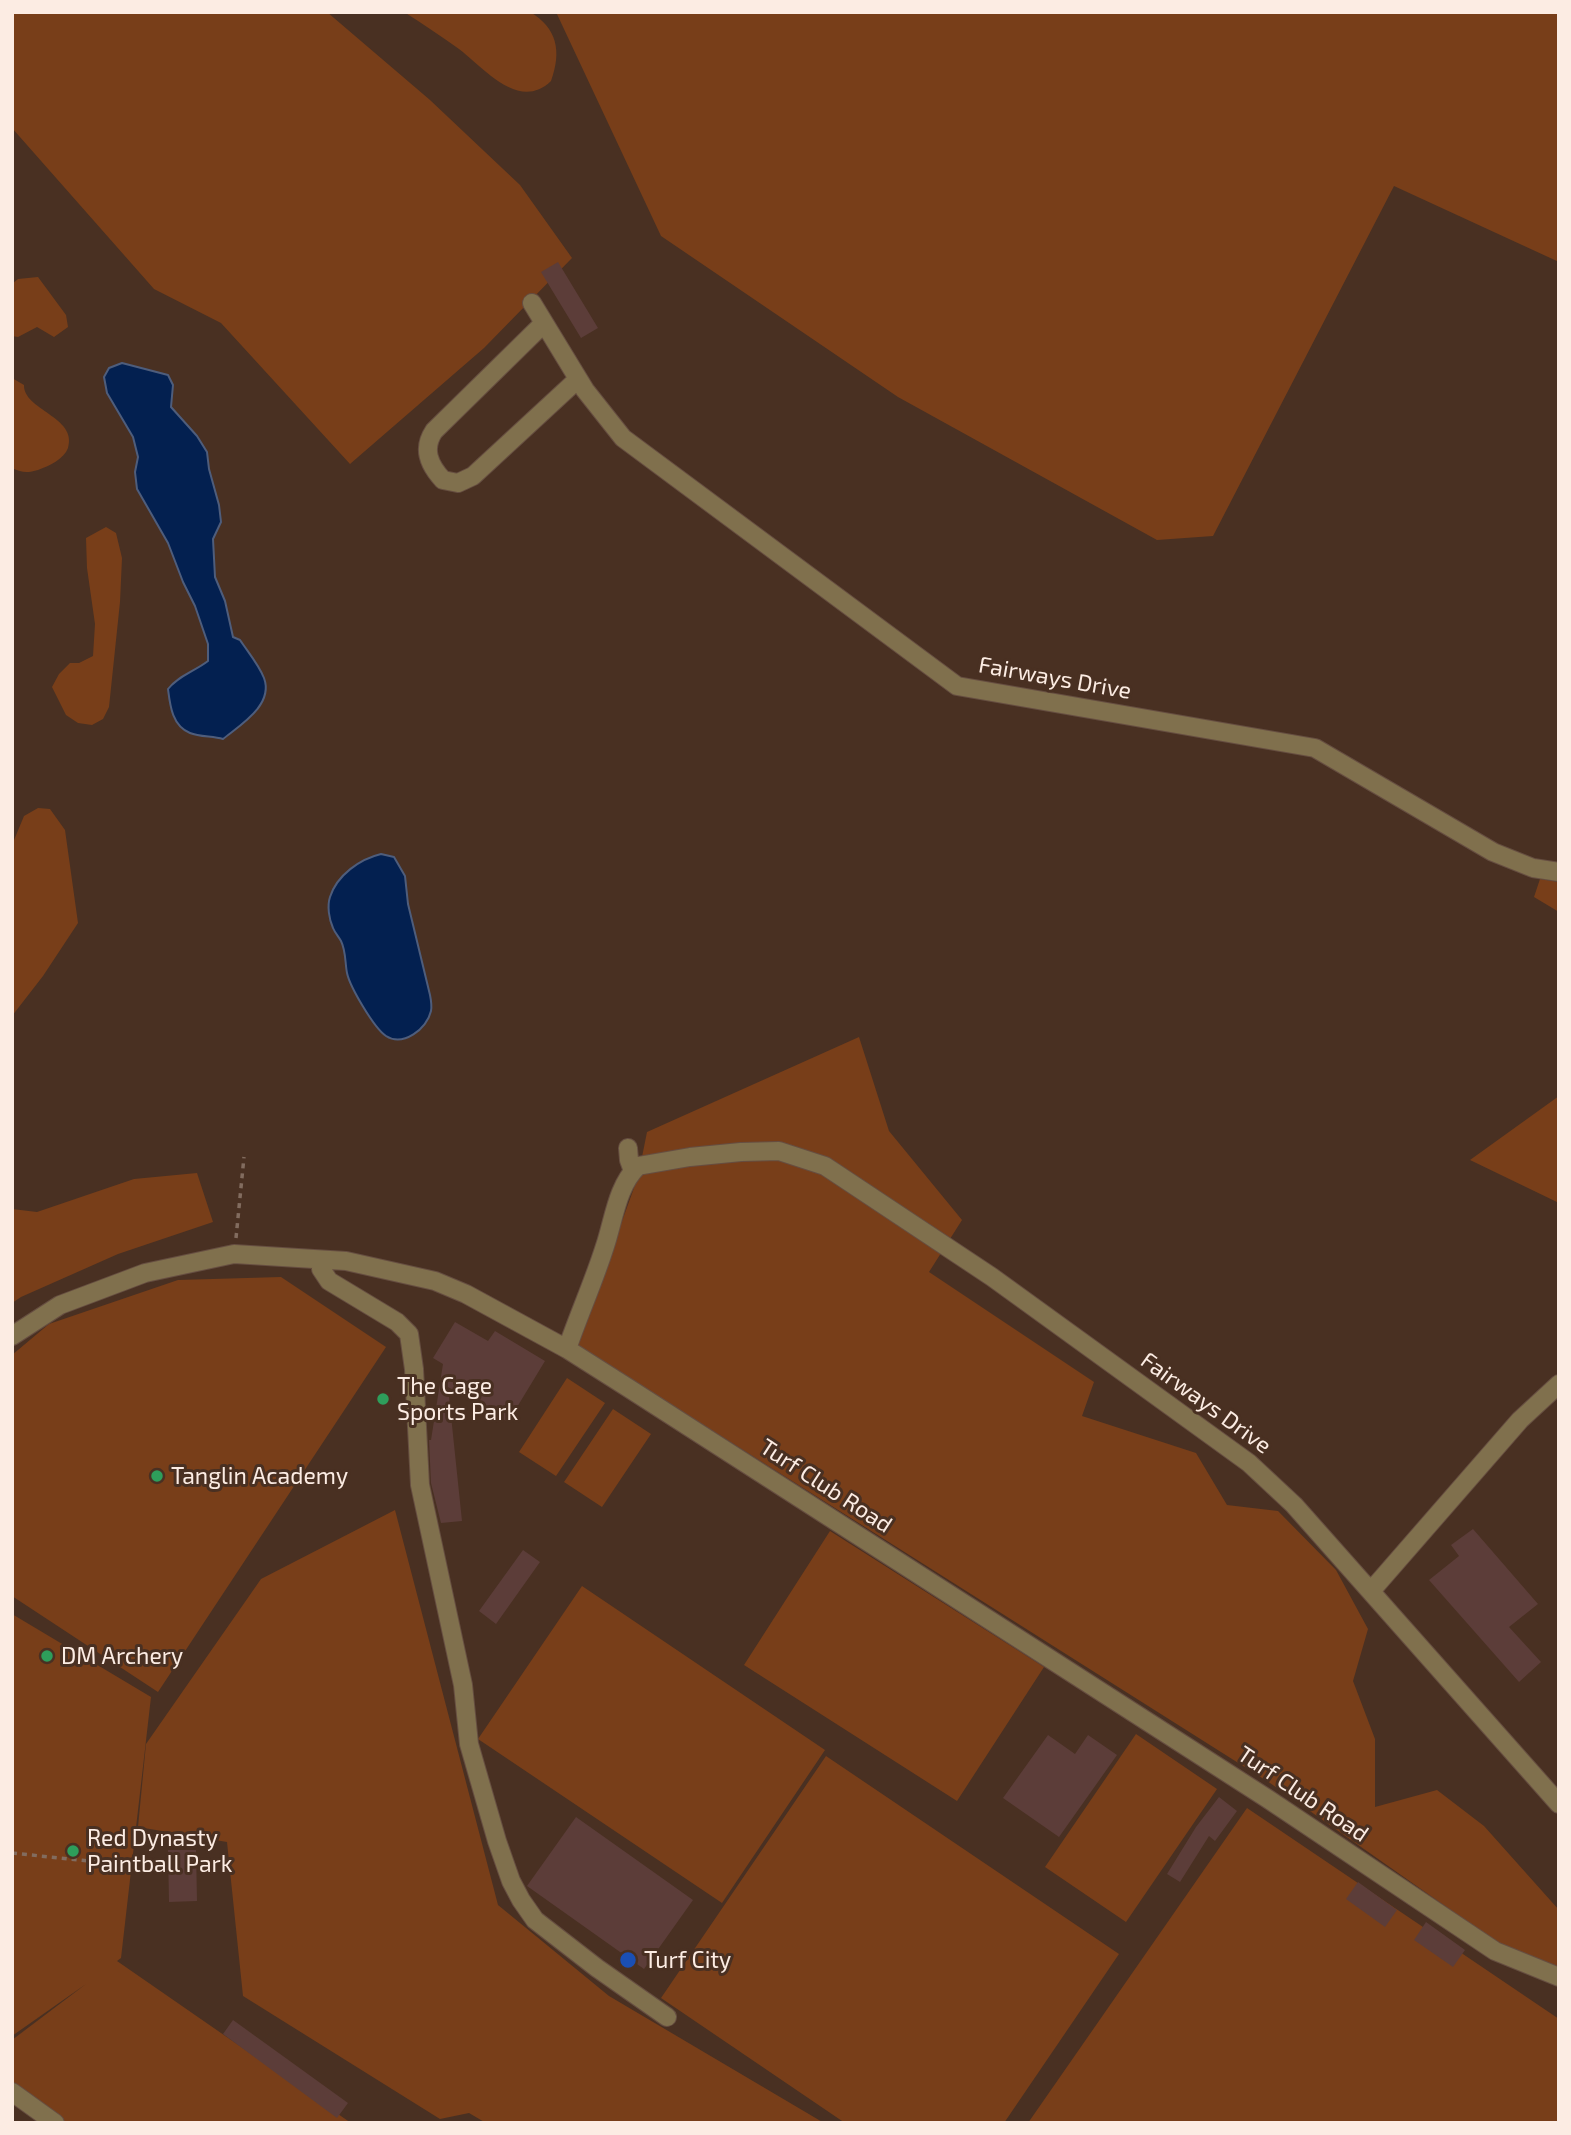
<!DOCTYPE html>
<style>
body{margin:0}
#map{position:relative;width:1571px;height:2135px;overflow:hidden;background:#493022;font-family:"Exo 2",sans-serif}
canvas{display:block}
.frame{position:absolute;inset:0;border:14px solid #fcece3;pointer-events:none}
</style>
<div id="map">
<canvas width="1571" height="2135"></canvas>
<div class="frame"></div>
</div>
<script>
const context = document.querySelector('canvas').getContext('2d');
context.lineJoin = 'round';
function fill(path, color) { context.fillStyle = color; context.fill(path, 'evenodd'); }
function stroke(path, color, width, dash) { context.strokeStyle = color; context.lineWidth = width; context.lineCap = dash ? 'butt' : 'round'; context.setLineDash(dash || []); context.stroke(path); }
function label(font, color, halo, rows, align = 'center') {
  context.font = font + ' "Exo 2",sans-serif'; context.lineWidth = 6; context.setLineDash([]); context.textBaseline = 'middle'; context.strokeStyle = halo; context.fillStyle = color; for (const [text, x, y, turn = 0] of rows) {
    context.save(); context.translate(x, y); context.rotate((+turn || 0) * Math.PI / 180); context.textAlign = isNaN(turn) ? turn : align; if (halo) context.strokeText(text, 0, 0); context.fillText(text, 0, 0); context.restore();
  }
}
fill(new Path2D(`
 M12 12H327L430 100 520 185 572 258 484 348 350 464 221 323 154 289 12 128Z
 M404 12H530C557 28 562 51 551 81 519 112 484 68 459 49 441 36 423 24 404 12Z
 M556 12H1559V262L1394 186 1213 536 1157 540 898 397 661 236Z
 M38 277 66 315 68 327 54 337 37 327 18 337 12 336V284L18 279Z
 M12 378 24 385C23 410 78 417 68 448 64 459 49 466 38 470 28 473 22 473 12 468Z
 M106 527 116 533 122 558 120 602 109 707 103 719 92 725 78 723 66 715 52 687 59 674 70 663H79L93 656 95 624 87 568 86 538Z
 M38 808 50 809 65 830 78 923 43 976 12 1016V845L24 816Z
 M1540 879 1559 882V912L1534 897Z
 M859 1037 889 1131 962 1220 929 1272 1094 1382 1082 1416 1196 1453 1227 1505 1278 1511 1336 1570 1368 1629 1353 1681 1375 1739V1807L1437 1790 1484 1826 1559 1910V1986L1270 1783 577 1345 638 1177 647 1132Z
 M1559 1096V1203L1470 1160Z
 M197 1173 213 1222 118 1254 21 1297 12 1303V1209L37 1212 134 1179Z
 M281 1277 386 1347 158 1692 12 1596V1355L49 1324 178 1280Z
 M567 1378 605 1403 556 1476 519 1452Z
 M613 1409 651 1434 602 1507 564 1482Z
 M395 1510 498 1905 609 1996 824 2123H486L469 2113 440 2119 243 1996 227 1842 138 1827 146 1744 261 1579Z
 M830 1531 1044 1667 957 1801 744 1665Z
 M582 1586 825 1750 722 1903 478 1739Z
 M12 1614 151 1697 121 1958 117 1961 351 2123H66L12 2087V2040L86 1984 12 2036Z
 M1136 1734 1217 1789 1126 1922 1045 1867Z
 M826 1756 1119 1954 1004 2123H845L661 1998Z
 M1247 1808 1559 2019V2123H1028Z`), '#783e19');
const water = new Path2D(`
 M122 363 168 375 173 385 171 407 197 436 207 452 209 469 219 505 221 522 213 539 215 577 225 601 233 637 240 640C248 652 259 665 264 678 274 705 240 725 223 739 213 736 200 737 190 733 172 726 170 705 168 689 178 676 195 671 208 661V644L195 606 183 582 168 543 137 489 135 472 138 457 133 437 107 393 104 377 109 368Z
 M381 854 394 857 405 876 408 904 430 995C431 1000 432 1006 431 1011 427 1029 403 1047 386 1036 374 1028 350 987 347 973 345 963 346 951 341 941 339 937 335 933 333 928 329 919 327 906 330 897 337 875 360 859 381 854Z`);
fill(water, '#032050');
stroke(water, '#4e5d7c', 2);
fill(new Path2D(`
 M558 262 598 328 581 338 541 272Z
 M455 1322 488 1341 495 1331 545 1361 508 1422 448 1387 462 1521 441 1523 431 1483 429 1440H431L443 1364 433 1358Z
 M1473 1529 1538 1604 1509 1627 1541 1662 1519 1682 1429 1580 1459 1556 1451 1545Z
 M523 1550 540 1562 496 1624 479 1611Z
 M1048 1735 1075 1754 1088 1735 1117 1755 1059 1837 1003 1798Z
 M1219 1797 1237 1811 1215 1841 1209 1836 1180 1882 1167 1874 1196 1827Z
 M576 1817 693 1900 644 1969 527 1886Z
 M168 1850H196L197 1901 169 1902Z
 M1358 1882 1397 1910 1385 1927 1346 1899Z
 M1426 1922 1465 1950 1453 1967 1414 1940Z
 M233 2020 348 2103 337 2118 223 2034Z`), '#5c3d39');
const minor = new Path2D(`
 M532 303 585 390 623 438 957 686 1315 748 1493 852 1533 868 1559 872
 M544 323 434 431C422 449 429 465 443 480L458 483 473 476 578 379
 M628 1148 629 1160 633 1171
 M323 1260 321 1269 329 1281 397 1322 409 1334 414 1369 420 1485 463 1685 469 1744 497 1841 511 1881 521 1900 535 1920 597 1968 667 2017
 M12 1336 60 1305 145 1273 234 1254 346 1261 435 1281 466 1294 567 1349 630 1389 1268 1799 1495 1951 1559 1977
 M567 1349C579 1314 594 1281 605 1246 614 1219 617 1186 638 1166L690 1157 741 1152 779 1151 825 1166 992 1277 1249 1463 1294 1505 1559 1804
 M1371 1591 1520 1420 1559 1384
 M12 2092 55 2123`);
stroke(minor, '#664e41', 20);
stroke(new Path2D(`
 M236 1238 244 1157
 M12 1853 126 1865`), '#826c5f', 3.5, [5, 5]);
stroke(minor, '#80704d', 18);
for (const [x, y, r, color] of [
 [383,1399,7,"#2e9e5b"],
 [157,1476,7,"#2e9e5b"],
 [47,1656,7,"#2e9e5b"],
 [73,1851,7,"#2e9e5b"],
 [628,1960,9,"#1a4fb4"]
]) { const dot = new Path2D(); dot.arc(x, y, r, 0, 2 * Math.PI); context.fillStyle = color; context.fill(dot); stroke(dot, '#493022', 2.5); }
label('23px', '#fcece3', '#493022', [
 ["Fairways Drive",1055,678,10],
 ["Fairways Drive",1206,1403,36],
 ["Turf Club Road",826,1486,33],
 ["Turf Club Road",1303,1794,34]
]);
label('23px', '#fcece3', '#493022', [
 ["The Cage",397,1386],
 ["Sports Park",397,1412],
 ["Tanglin Academy",171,1476],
 ["DM Archery",61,1656],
 ["Red Dynasty",87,1838],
 ["Paintball Park",87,1864],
 ["Turf City",644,1960]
], 'left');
</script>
